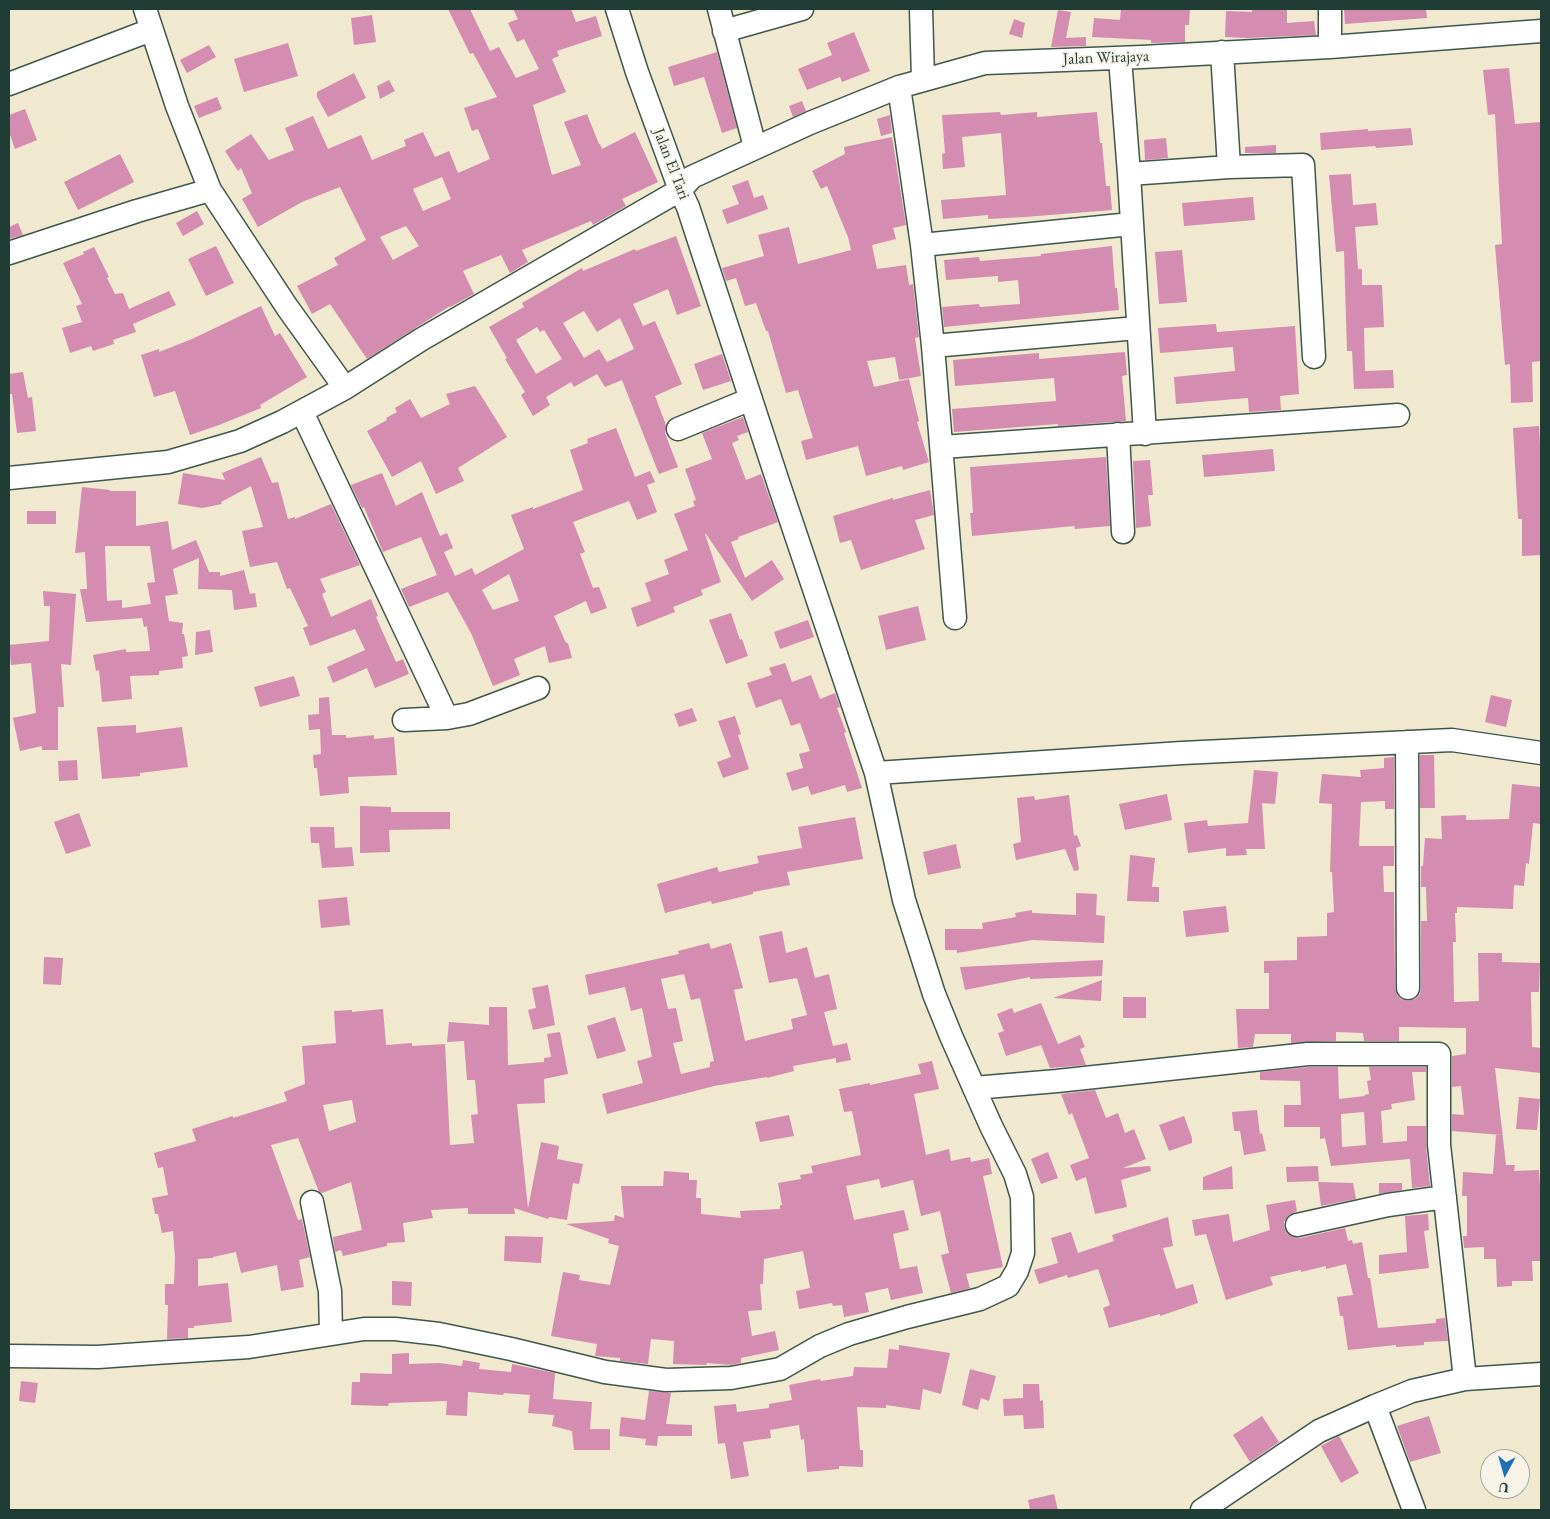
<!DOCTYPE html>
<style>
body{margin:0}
#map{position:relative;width:1550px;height:1519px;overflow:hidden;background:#f0e8cf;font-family:"EB Garamond",serif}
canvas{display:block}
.frame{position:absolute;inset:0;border:10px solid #1f3d34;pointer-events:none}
.north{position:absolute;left:1480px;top:1449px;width:50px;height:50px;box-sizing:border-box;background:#f7f3e8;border:1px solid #a1aaa0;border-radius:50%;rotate:186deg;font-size:14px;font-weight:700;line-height:20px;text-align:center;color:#1f3d34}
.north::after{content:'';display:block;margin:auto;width:18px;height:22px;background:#1f6fb2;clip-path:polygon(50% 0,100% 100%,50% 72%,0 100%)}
</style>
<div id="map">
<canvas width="1550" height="1519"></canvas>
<div class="frame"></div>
<div class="north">U</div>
</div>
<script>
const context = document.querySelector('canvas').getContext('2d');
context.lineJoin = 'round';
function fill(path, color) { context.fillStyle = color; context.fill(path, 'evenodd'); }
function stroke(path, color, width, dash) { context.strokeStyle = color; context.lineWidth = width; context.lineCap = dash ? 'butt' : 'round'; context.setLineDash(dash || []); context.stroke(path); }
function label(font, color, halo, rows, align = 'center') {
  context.font = font + ' "EB Garamond",serif'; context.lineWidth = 4; context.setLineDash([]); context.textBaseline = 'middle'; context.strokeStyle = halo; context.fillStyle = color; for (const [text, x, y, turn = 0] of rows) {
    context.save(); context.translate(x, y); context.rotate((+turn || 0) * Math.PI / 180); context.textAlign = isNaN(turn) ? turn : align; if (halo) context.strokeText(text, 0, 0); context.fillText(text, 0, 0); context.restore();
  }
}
fill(new Path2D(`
 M448 9H470L490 51 499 47 516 78 539 69 524 39 517 42 508 23 518 19 513 9H571L576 22 596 16 602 36 557 51 559 56 552 59 566 92 533 105 552 175 581 165 564 122 587 114 599 144H600L602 149 635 132 658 182 622 199 626 206 593 225 591 221 522 250 528 262 510 273 501 255 463 271 474 294 450 307V306L367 359 330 304 312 314 297 286 338 265 334 258 366 240 340 187 302 202 258 227 242 199 252 193 241 168 238 171 225 151 251 134 269 160 294 150 285 128 313 116 328 149 361 135 372 160 406 146 404 140 423 132 435 157 449 151 458 173 490 159 478 129 472 131 464 108 497 97 473 53 470 54ZM442 177 451 199 423 211 413 189ZM406 226 419 246 393 260 380 237Z
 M1121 9H1190L1189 25H1185V42L1151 43V40L1092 37 1094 18 1120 20Z
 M1252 9H1287V23L1314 21 1316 35 1247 38 1225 37 1226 11 1252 12Z
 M1344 9H1426L1427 18 1345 24Z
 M1058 10 1071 12 1066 38 1086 37V46L1051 47Z
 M372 15 376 42 354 45 351 18Z
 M1014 19 1025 23 1022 38 1009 34Z
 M854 32 870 71 842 82 840 77 807 90 798 69 832 55 827 43Z
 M288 43 298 76 244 92 234 59Z
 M209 45 216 57 187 73 180 60Z
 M717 52 737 128 722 133 704 77 674 86 668 67Z
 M1509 68 1515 124 1541 122V361L1532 362 1533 402 1511 403 1510 364 1505 365 1495 245 1502 244 1495 114 1488 115 1483 70Z
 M354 73 366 98 328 117 317 97V92Z
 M389 80 395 91 380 99 377 86Z
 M217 97 222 109 199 118 194 106Z
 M802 101 806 111 793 117 789 106Z
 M25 109 37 140 15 149 9 132V115Z
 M1000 112 1001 115 1037 112V117L1097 112 1100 143H1102L1106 186H1110L1112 210 1025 217 988 219V215L943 219 941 200 1006 195 1001 133 962 137 965 167 943 169 942 154 945 153 942 115Z
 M890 115 892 133 881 136 877 119Z
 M1411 128 1413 145 1376 148 1375 146 1321 150 1320 133 1368 129V131Z
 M892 137 906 225 893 228 896 239 872 245 877 269 906 265 909 285 913 284 919 337 915 338 921 376 899 380 895 357 867 361 874 387 909 379 919 421 917 422 929 462 903 470 902 466 866 476 858 446 806 460 801 441 813 438 798 390 786 393 768 331H766L756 303 745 306 736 278 726 281 722 268 764 256 758 235 789 227 798 264 851 250 848 237 827 186 821 189 812 171 845 154 844 147Z
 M1166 138 1168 158 1145 160 1144 140Z
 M1276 145V153H1245V147Z
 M120 154 134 182 78 210 64 182Z
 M1351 174 1353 205 1376 203 1378 225 1355 227 1358 269H1362V285H1382L1384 327 1364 328 1365 371 1393 370 1394 388 1354 389 1352 351H1347L1344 251 1336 252 1329 175Z
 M748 180 754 198 763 195 768 209 727 224 722 210 739 204 732 186Z
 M1253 197 1255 220 1184 226 1182 203Z
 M197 211 204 224 183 236 176 223Z
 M18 223 23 235 9 239V227Z
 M676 236 701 306 677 315 668 289 633 304 643 326 655 321 682 384 655 396 666 425 665 433 678 467 659 474 622 380 605 387 597 374 574 387 571 382 546 397 550 405 533 416 521 395 525 392 505 359 507 358 489 327 524 307 522 303 582 268 583 271 635 249 636 251ZM584 311 597 332 620 318 634 349 607 362 599 349 584 358 563 323ZM537 327 540 332 544 330 562 359 536 374 516 340Z
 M216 246 234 283 206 296 188 259Z
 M1112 246 1115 288H1117L1119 310 944 327 942 307 979 304 980 307 1020 304 1018 280 998 282V276L946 280 944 260 979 257 980 261 1041 256V254Z
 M94 247 109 277 107 278 115 294 123 293 129 309 169 291 176 305 133 324 136 332 113 340 114 344 93 351 91 346 70 353 62 328 82 322 76 306 82 304 63 263 84 254 83 252Z
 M1182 250 1187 302 1159 304 1155 252Z
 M261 306 275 336 280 333 307 377 260 405 261 408 219 425 190 435 175 391 154 397 141 355 159 349V352L192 339Z
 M1216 324 1217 332 1295 326 1299 394 1280 396 1281 410 1249 412 1248 398 1176 404 1174 377 1235 371 1233 347 1160 353 1158 328Z
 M1125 352 1127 375 1122 376 1126 421 1058 426V424L954 432 952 409 1056 401 1054 378 955 386 953 360 1039 353V359Z
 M722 354 731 381 703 390 694 364Z
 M23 372 28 398 32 397 36 431 17 433 12 394H9V374Z
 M475 386 507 437 458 468 464 481 436 494 421 461 392 477 367 431 387 420 386 418 397 412 395 408 410 399 421 418 450 404 446 394Z
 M743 417 748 432 737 436 739 440 732 443 746 480 761 474 778 522 738 537 739 539 731 542 745 578 772 560 784 579 752 601 706 534H705L721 582 701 590 703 595 673 607 675 612 637 627 631 608 651 601 645 583 669 574 664 560 688 550 674 514 695 506 693 501 696 500 685 469 712 459 702 433Z
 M1539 426 1541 464V555L1522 556V519H1518L1513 428Z
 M616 428 635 477 650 471 655 482 647 485 657 512 637 520 629 501 573 522 585 552 580 554 593 588 599 587 607 608 591 614 586 601 554 616 566 643H568L572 658 549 663 545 646 514 659 520 675 493 686 471 633 448 592 409 607 401 589 437 575 421 537 383 552 364 507 362 508 351 485 382 473 396 506 422 492 440 536 447 533 453 548 444 552 455 576 472 568 475 575 524 549 511 515 533 507V509L583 490 570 450 588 443 587 439ZM509 574 519 601 493 610 482 590Z
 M1273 449 1275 471 1204 477 1202 455Z
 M261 457 272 483 278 482 288 519 295 517V519L331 504 360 565 320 579 326 592 322 594 331 617 371 599 378 616 376 617 396 662 403 659 409 674 375 688 367 668 333 683 327 667 365 650 355 629 310 646 303 628 308 626 290 588 287 589 277 562 250 567 242 531 263 527 251 486 221 502 222 504 202 508 178 504 183 473 225 480 222 473Z
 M1106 457 1110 526 1075 529 1074 526 972 536 970 513H973L970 467Z
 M1150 460 1153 495H1148L1151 526 1136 528 1133 461Z
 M82 487 110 490V491H136V526L168 521 172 550 196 540 209 572H220V576L244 570 250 594 255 593 257 607 234 610 232 590 198 589 199 558 173 569 178 594 165 596 169 621 183 623 182 634H184L188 656 182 657 183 668 159 671V675L130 676 132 699 102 702 99 670 96 671 93 655 126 649V652L150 651 147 626 144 627 142 618 86 622 80 589H87L85 552 75 553ZM105 546H150L155 582 147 583 151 604 122 608V600L107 601Z
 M930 490 934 515 915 520 925 549 861 570 851 540 840 543 833 516 893 498V500Z
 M27 511H56V524H27Z
 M43 591 76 594 71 665 61 664 64 707H58V750H42V746L20 751 13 718 36 713 31 663 11 665 9 645 49 641 50 606H44Z
 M918 606 926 640 886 650 878 616Z
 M731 613 740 640 742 639 748 656 726 664 709 620Z
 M808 620 814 637 780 649 774 632Z
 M210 630 213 652 195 655 196 632Z
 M785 663 792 682 811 675 820 699 835 693 840 707 837 708 846 732 844 733 862 788 847 792 845 785 811 795 808 786 792 791 786 773 803 768 799 754 810 751 800 723 791 726 781 699 756 708 747 683 772 675 769 668Z
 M294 676 300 696 260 707 254 687Z
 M1491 695 1512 700 1506 727 1485 722Z
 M329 697 332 735H346V738L374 735V739L394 737 397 775 348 777 349 793 320 796 317 768H314L313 755 321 754 320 729 309 730 308 715 319 714V698Z
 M692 708 697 721 679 727 674 714Z
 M735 716 741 734 738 735 749 769 723 778 717 762 731 757 718 721Z
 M136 725V733L182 727 188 767 140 773V776L102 779 97 727Z
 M1420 755H1434L1435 808H1420Z
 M1394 757V809H1385V801L1361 802 1359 846H1394V866H1383L1384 892H1394L1395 988 1397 995 1401 999 1408 1001 1415 999 1420 994 1421 988V921H1427L1426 887H1421V866H1423L1425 838 1442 839 1441 816 1466 815V820L1509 819 1512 784 1541 787V824L1533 823 1529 864 1526 863 1524 886 1514 885 1513 909 1457 907V913H1455L1456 942H1453L1454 1002 1479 1001 1478 953H1502V962L1540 963 1539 992H1531L1532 1047 1541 1048V1073L1495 1068 1506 1165H1515L1514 1171 1539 1170 1541 1204V1261H1532L1533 1281H1512V1286L1497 1287 1496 1259H1484V1247L1464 1248 1463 1236H1467V1196H1462L1463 1172 1493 1174 1496 1135H1502L1452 1131V1114L1464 1115 1461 1086 1452 1087V1056L1466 1054V1028L1399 1027V1041H1364L1363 1033 1336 1032V1041L1291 1043V1034H1255L1253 1047 1238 1048 1236 1009H1269V973H1264V961L1297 960V937L1327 936V913L1334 912 1332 872H1330L1332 804 1319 803 1322 774 1361 777 1360 770 1384 768V758Z
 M77 760 78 780 59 781 58 761Z
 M1254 770 1278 772 1275 804 1262 803 1265 849H1246L1247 855 1226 856V848L1188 853 1184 823 1207 820 1208 826 1248 823Z
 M1167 794 1172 820 1125 830 1119 804Z
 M1069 795 1074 836 1077 835 1081 846 1076 848 1079 870 1074 871 1065 849 1016 860 1013 844 1021 842 1017 798 1034 796 1035 800Z
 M360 806 391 807V812H450V829L389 830 390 852 360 853Z
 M79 813 91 846 66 854 54 822Z
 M855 817 863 859 787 872 790 885 753 892V894L712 904 711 901 665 913 657 884 717 867 719 872 759 863 757 856 802 848 798 827Z
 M310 827H334L335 848 352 847 354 866 322 868 319 843H311Z
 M956 844 961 868 928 875 923 852Z
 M1130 855 1155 858 1152 887H1159V902L1127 901Z
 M1076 893 1097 894 1096 915 1105 916 1104 943 1033 940 957 953V950H945V929H983L982 923 1016 917 1015 913 1032 910V913L1076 915Z
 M347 897 350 925 321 928 318 900Z
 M1226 906 1229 932 1186 937 1183 911Z
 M782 931 786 953 807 947 815 978 829 974 837 1009 824 1012 833 1046 847 1043 851 1060 836 1063V1058L793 1066 794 1071 767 1078V1077L714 1086 607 1114 602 1094 643 1083 637 1061 652 1057 642 1008 631 1011 625 987 589 995 585 975 679 954 678 951 709 943 711 949 731 943 743 988 734 990 745 1041 793 1029 791 1019 807 1015 797 978 769 983 759 936ZM684 974 691 1000 700 998 714 1061 710 1062V1067L681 1074 673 1043 683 1041 676 1008 668 1009 661 979Z
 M44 957 63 958 61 985 43 984Z
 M1103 960 1102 976 1030 979V977L965 990 960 967Z
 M1102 980 1101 1001 1053 998Z
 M548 985 555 1025 533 1030 528 1010 536 1008 532 988Z
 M1123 997H1146V1018H1123Z
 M1041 1003 1058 1044 1080 1035 1085 1047 1080 1049 1086 1065 1050 1068 1041 1045 1006 1056 998 1033 1004 1031 997 1014 1012 1008 1014 1013Z
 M489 1007H507L508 1065 544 1062V1058L551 1057 547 1034 560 1032 568 1074 544 1079 545 1103 517 1104 528 1208 541 1142 559 1146 557 1159 583 1164 579 1184 573 1183 567 1220 549 1217 548 1219 514 1208 515 1214H468V1208L431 1210 433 1218 403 1223 405 1242 387 1243V1246L343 1256 341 1250 335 1252 333 1237 362 1230 351 1182 322 1193 319 1192 298 1138 271 1145 298 1220 302 1219 310 1257 299 1260 304 1287 281 1291 277 1265 241 1273 236 1252 213 1257V1258L198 1259V1286L228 1283 232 1322 194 1326V1328H188V1338L167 1339 168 1305H165V1284H174L175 1258 173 1231 162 1233 158 1214H155L152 1198 168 1195 163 1167 158 1168 154 1153 196 1141 192 1129 233 1116V1118L287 1101 284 1092 305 1084 302 1046 336 1043 334 1011 352 1010V1012L383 1009 386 1045 412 1043V1046L445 1044 450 1145 474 1143 471 1115 478 1114 475 1080H467L464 1041 447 1042 449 1022 489 1025ZM352 1100 356 1122 329 1131 323 1105Z
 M615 1017 626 1051 597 1059 587 1026Z
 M932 1061 939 1089 914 1094 926 1155 949 1149 951 1161 970 1157 971 1162 989 1158 992 1174 983 1176 1003 1267 966 1274 970 1288 951 1293 941 1255 949 1253 940 1211 921 1216 913 1180 881 1188 879 1179 846 1186 854 1220 904 1210 909 1230 893 1234 900 1269 917 1266 923 1293 891 1300 888 1288 865 1293 869 1312 844 1317 842 1305 833 1306 832 1303 799 1309 796 1291 810 1288 803 1251 764 1259 763 1284H760L762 1310 748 1311 752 1336 775 1331 779 1350 741 1358V1363L730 1365 707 1363 706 1365 673 1364 674 1341 651 1339 648 1364 620 1361V1358L595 1356 597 1344 551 1336 563 1272 580 1275 579 1280 610 1285 619 1246 608 1243 609 1239 566 1224 614 1221 615 1215 624 1218 621 1186H663L664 1171 689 1173V1180H697L696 1198H701V1214L741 1218 740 1211 780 1209V1205H782L778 1183 801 1179 800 1175 813 1173 811 1166 861 1155 852 1111 844 1112 839 1089 870 1083V1085L921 1074 918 1064Z
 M1309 1067H1338L1339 1099 1365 1096 1364 1095 1369 1094 1367 1081 1371 1080 1369 1067H1426V1072H1412L1415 1100 1391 1104 1392 1109 1381 1111 1383 1143 1407 1141V1126H1426V1146L1430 1186 1412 1188 1410 1159 1331 1166 1325 1138 1320 1139V1127H1284V1105H1301L1300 1081 1260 1080V1072ZM1364 1112 1366 1145 1342 1147 1341 1114Z
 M1095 1090 1106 1118 1118 1113 1125 1133 1134 1129 1146 1159 1123 1168 1150 1166 1151 1171 1121 1180 1127 1207 1095 1214 1086 1177 1076 1181 1070 1165 1089 1158 1072 1113 1069 1115 1061 1094Z
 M1519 1097 1540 1099 1537 1130 1516 1129Z
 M1257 1110 1260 1134 1262 1133 1266 1151 1244 1155 1240 1131H1234L1232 1112Z
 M789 1115 794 1136 760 1142 755 1122Z
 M1184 1116 1192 1138V1143L1169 1151 1159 1125Z
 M1048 1152 1058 1178 1041 1184 1031 1159Z
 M1232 1166 1233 1189 1203 1190V1177Z
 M1318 1166 1319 1181 1287 1182 1286 1167Z
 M1318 1182 1353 1183 1356 1199 1321 1206Z
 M1379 1183H1402V1190L1379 1194Z
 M1295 1200 1297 1211 1289 1215 1284 1222V1227L1287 1233 1293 1237 1300 1238 1345 1228 1348 1241 1352 1240 1353 1244 1362 1242 1368 1278H1370L1378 1328 1436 1323V1319L1445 1318 1448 1341 1424 1342V1345L1396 1347V1345L1348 1350 1343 1316H1340L1337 1297 1353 1295 1346 1264 1326 1269V1266L1301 1272V1270L1270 1277 1273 1285 1226 1300 1206 1234 1195 1236 1192 1220 1229 1214 1233 1242 1270 1230 1266 1205Z
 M1428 1214 1429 1230 1424 1231 1429 1268 1379 1274V1255L1407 1252 1405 1216Z
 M1168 1217 1173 1246 1163 1248 1176 1289 1193 1284 1198 1303 1160 1316V1314L1146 1318 1109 1328 1103 1308 1110 1305 1098 1269 1068 1278 1067 1275 1039 1284 1034 1270 1058 1263 1051 1238 1071 1232 1078 1253 1114 1241 1112 1235Z
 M505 1236 543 1237 541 1263 504 1261Z
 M392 1281 412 1282 411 1306 392 1305Z
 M899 1345 950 1353 941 1394 923 1389 920 1410 886 1405V1408L857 1407 860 1450H863V1467L839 1466V1469L807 1472 804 1439 801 1440 799 1425 770 1430 771 1438 743 1442 749 1476 731 1479 725 1443 718 1444 714 1406 736 1404 737 1412 769 1408V1404L792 1400 789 1385 820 1379 821 1381 853 1376 854 1367 887 1368 889 1349 899 1350Z
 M409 1353V1364L439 1363 462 1366 463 1360 480 1363 479 1369 511 1372 512 1364 555 1373 553 1399 592 1402 590 1429H610V1450H574L572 1431 552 1426 554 1415 528 1413 530 1395 504 1393 503 1395 468 1392 467 1416 446 1415 447 1401 389 1403 388 1406 351 1405 352 1382H360V1373L392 1374V1354Z
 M970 1369 996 1376 989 1401 981 1398 978 1410 962 1405Z
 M21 1381 38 1383 35 1403 19 1401Z
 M1023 1384H1039L1040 1401 1043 1400 1044 1428 1024 1429 1023 1415 1004 1416 1003 1399 1023 1398Z
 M649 1391 671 1393 666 1424 692 1425V1436H658L657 1446 645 1445 646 1439 619 1436 621 1417 645 1420Z
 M1262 1416 1279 1442 1250 1462 1233 1435Z
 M1429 1416 1441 1453 1410 1462 1397 1426Z
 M1339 1436 1359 1473 1341 1483 1321 1446Z
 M1054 1494 1058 1510H1030L1028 1500Z`), '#d48cb1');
const minor = new Path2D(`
 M145 9 177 106 210 190 287 307 345 388
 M719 9 755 147
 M921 9 923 79
 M724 31 802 9
 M1330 47V9
 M1222 52 1229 167
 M1120 58 1129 174 1145 434
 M9 84 151 30
 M899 87 922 245 933 346 955 618
 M1129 174 1229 167 1303 165 1314 357
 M922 245 1131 224
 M9 253 137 211 210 190
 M933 346 1137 328
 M302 412 447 718
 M678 429 751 399
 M1118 434 1123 532
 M942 447 1398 415
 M9 478 168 462 240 441 282 422 345 388 422 339 680 190 692 177 810 123 899 87 985 63 1142 57 1330 47 1541 31
 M404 720 447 718 469 714 538 688
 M1407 742 1408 988
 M876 773 1182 753 1452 740 1541 753
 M974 1088 1057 1081 1308 1054H1439V1145L1465 1379
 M312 1202 330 1291 331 1334
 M1297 1225 1388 1205 1445 1197
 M9 1356 98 1357 155 1353 249 1347 364 1329H395L439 1334 511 1349 605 1372 666 1380 731 1378 780 1369 820 1346 849 1334 907 1317 980 1299 1008 1286 1017 1271 1023 1253 1022 1197 1015 1174 991 1126 951 1036 934 994 904 900 876 773 779 485 688 207 680 190 637 72 617 9
 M1375 1406 1414 1510
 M1202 1510 1319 1431 1375 1406 1412 1391 1465 1379 1541 1374`);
stroke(minor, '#3e574b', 25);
stroke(minor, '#fff', 22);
label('16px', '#1f3d34', '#f7f3e8', [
 ["Jalan Wirajaya",1106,58,-2],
 ["Jalan El Tari",671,164,69]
]);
</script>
